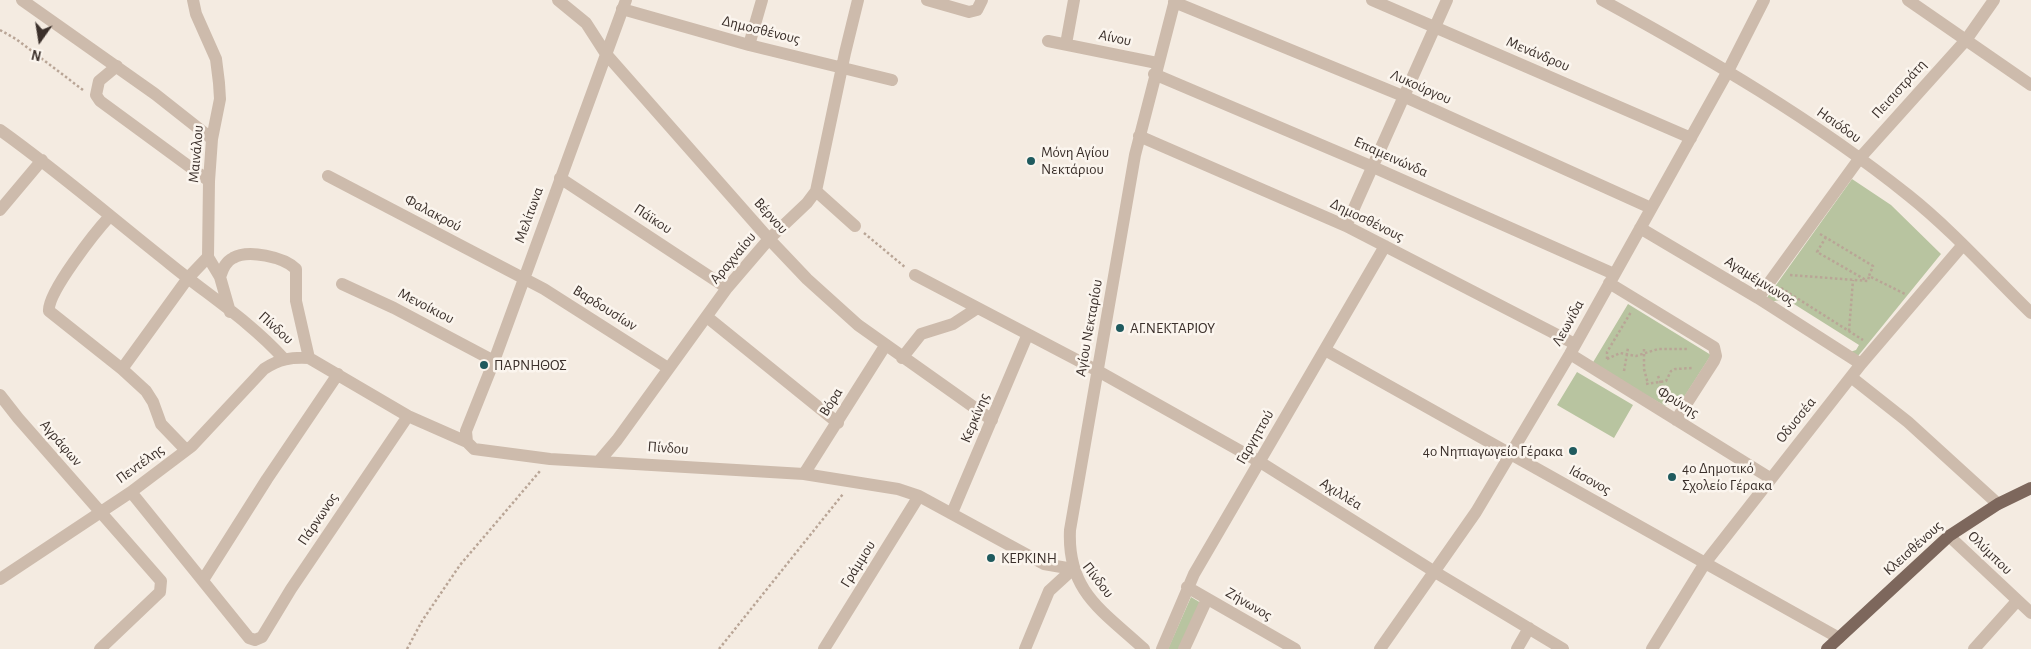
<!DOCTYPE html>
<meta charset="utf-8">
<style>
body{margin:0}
#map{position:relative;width:2031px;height:649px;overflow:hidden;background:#f4ebe1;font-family:"Alegreya Sans",sans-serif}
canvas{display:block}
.north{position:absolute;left:15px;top:15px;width:50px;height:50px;-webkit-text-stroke:4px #fbf5ee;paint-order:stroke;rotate:193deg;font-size:14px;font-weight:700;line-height:20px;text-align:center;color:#3b302b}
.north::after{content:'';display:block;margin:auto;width:18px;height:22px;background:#3b302b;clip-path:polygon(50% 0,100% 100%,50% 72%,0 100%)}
</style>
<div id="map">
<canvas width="2031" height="649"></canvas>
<div class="north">N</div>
</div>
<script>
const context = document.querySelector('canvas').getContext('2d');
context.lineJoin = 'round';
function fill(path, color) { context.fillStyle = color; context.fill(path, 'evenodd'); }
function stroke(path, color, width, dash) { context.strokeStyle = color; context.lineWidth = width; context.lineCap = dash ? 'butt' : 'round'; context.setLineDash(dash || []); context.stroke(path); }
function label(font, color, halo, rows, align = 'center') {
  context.font = font + ' "Alegreya Sans",sans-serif'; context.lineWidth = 5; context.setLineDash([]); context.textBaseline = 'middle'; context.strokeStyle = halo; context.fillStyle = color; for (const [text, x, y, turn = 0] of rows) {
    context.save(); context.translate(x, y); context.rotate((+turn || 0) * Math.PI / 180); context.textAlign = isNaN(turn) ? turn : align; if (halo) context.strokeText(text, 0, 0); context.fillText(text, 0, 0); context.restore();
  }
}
fill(new Path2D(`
 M1852 179 1891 205 1941 254 1858 356 1850 352 1856 350 1859 345 1786 299 1769 302 1766 299Z
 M1628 304 1711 355 1679 405 1672 403 1665 406 1592 364Z
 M1577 372 1633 405 1614 438 1557 405Z
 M1191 597 1201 603 1180 649H1168Z`), '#b8c4a0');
stroke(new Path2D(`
 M0 30 16 39 83 90
 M864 233 906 268
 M1820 234 1873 266 1869 276 1905 294
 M1826 237 1817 252 1866 280
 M1790 275 1868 281 1869 276
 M1781 288 1863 340
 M1849 331 1853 280
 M1644 349V369L1648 384
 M1607 359V352L1631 312
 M1607 359 1620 353 1636 356 1658 349H1689
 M1624 371 1628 348
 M1658 376 1667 398
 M1646 384 1666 381 1671 371 1675 369 1693 368
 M407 649 422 621 460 565 540 471
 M719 649 843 494`), '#b9a596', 2.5, [2.5, 2.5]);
stroke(new Path2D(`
 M22 0 155 94 212 139
 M193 0 196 14 216 59 219 83 220 99 212 139 209 181 208 257 220 277 230 312
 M558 0 586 23 606 54 769 239 807 279 858 325 992 420
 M927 0 969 12 977 10 982 0
 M1372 0 1691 138
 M1602 0C1708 58 1813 119 1908 195 1952 230 1991 274 2031 313
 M1908 0 2031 85
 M1174 2 1403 96 1651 208
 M622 9 749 45 892 80
 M1048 41 1157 63
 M1066 44 1074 0
 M749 45 762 0
 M117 66 99 81 96 95 100 101 209 181
 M1154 74 1373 167 1614 274
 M0 130C59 172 113 219 170 264 208 295 251 322 284 359
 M1139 136 1346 226 1575 344
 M328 176 544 289 668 368
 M560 178 727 288
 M816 191 855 226
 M0 210 42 160
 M110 216C96 231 47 293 49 311L122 369 146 391 153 402 161 424 186 450
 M1346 226 1447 0
 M1640 228 1758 298 1861 364
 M915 275 1098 371 1260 462 1435 572 1563 649
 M220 277C223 269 225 262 233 258 248 249 284 257 296 269V301L309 358
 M1609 283 1714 347 1716 356 1714 361 1676 420
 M342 284 394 308 494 361
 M1758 298 1859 159 1966 40 1994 0
 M707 317 838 423
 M1325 350 1839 638
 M1570 354 1770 478
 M902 358 921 334 953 324 976 309
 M122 369 188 278 208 257
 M1851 377 1908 422 1998 504
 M0 395 18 418 161 581 160 592 100 649
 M467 442 466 431 494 361 626 0
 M600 460 617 440 727 288 769 239 807 203 816 191 845 53 858 0
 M804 474 885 346
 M131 492 249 638 255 640 262 637 291 589 408 416
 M952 513 1027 336
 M1949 536 2031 613
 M0 579 131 492 192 446 264 369C279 359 291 357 309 358L408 416 467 442 474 449 550 459 804 474 898 489 919 496 1044 564 1073 569
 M203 580 267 479 338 374
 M1187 587 1295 649
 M824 649 919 496
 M1025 649 1049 591 1073 569
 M1144 649C1103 611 1067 592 1070 530L1135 155 1175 0
 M1162 649 1194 574 1385 246
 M1184 649 1207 599
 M1380 649 1476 512 1570 354 1728 71 1764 0
 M1517 649 1529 628
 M1652 649 1705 563 1861 364 1962 246
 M1974 649 2017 601`), '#cdbbac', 12);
stroke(new Path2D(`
 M1827 649 1949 536 1998 504 2031 488`), '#7d675c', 12);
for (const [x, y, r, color] of [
 [1031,161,5,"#1f5a5e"],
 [1120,328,5,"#1f5a5e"],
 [484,365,5,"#1f5a5e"],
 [1573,451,5,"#1f5a5e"],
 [1672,477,5,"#1f5a5e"],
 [991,558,5,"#1f5a5e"]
]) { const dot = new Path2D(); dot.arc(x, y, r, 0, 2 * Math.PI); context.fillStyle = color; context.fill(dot); stroke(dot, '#fbf5ee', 2); }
label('15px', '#3b302b', '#fbf5ee', [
 ["Δημοσθένους",761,30,14],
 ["Αίνου",1115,38,12],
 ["Μενάνδρου",1538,54,23],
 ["Λυκούργου",1421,87,24],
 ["Πεισιστράτη",1899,89,-48],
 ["Ησιόδου",1839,125,35],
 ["Μαινάλου",196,154,-85],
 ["Επαμεινώνδα",1391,157,24],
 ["Φαλακρού",433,213,28],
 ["Μελίτωνα",529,215,-70],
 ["Βέρνου",771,216,48],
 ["Πάϊκου",653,219,33],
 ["Δημοσθένους",1367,220,26],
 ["Αραχναίου",733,258,-50],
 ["Αγαμέμνωνος",1760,281,32],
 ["Μενοίκιου",426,306,27],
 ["Βαρδουσίων",605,308,32],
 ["Λεωνίδα",1568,323,-61],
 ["Πίνδου",276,328,42],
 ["Αγίου Νεκταρίου",1089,328,-80],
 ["Βόρα",831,402,-58],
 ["Φρύνης",1678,402,32],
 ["Κερκίνης",975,418,-67],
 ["Οδυσσέα",1796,420,-51],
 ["Γαργηττού",1255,437,-60],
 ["Αγράφων",61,443,49],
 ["Πίνδου",668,448,4],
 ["Πεντέλης",140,464,-36],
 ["Ιάσονος",1590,480,29],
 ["Αχιλλέα",1341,494,32],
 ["Πάρνωνος",318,519,-56],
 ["Κλεισθένους",1913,548,-42],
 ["Ολύμπου",1990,553,44],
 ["Γράμμου",858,564,-58],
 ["Πίνδου",1098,580,52],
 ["Ζήνωνος",1249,604,30]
]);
label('15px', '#3b302b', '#fbf5ee', [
 ["Μόνη Αγίου",1041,152],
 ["Νεκτάριου",1041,169],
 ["ΑΓ.ΝΕΚΤΑΡΙΟΥ",1130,328],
 ["ΠΑΡΝΗΘΟΣ",494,365],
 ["4ο Νηπιαγωγείο Γέρακα",1563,451,"right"],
 ["4ο Δημοτικό",1682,468],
 ["Σχολείο Γέρακα",1682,485],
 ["ΚΕΡΚΙΝΗ",1001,558]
], 'left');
</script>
